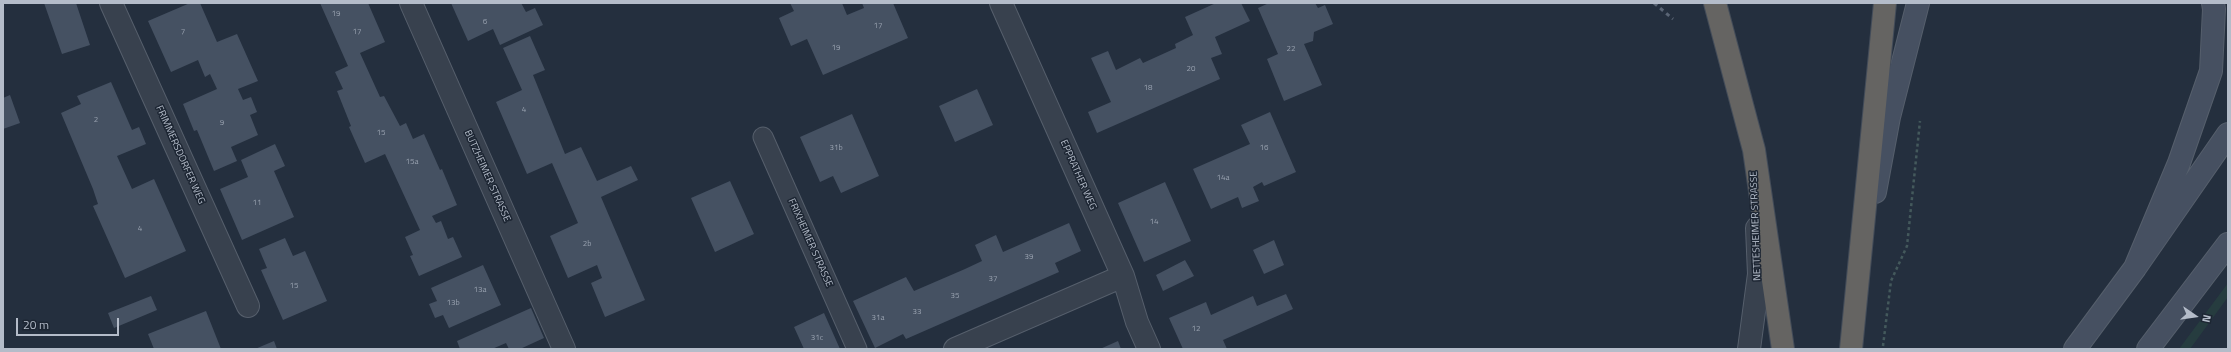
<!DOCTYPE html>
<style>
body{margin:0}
#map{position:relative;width:2231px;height:352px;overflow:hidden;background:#242f3e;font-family:"Titillium Web",sans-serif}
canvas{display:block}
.frame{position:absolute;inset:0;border:4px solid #b4bcc9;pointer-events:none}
.north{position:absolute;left:2175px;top:296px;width:40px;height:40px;-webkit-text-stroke:3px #1d2633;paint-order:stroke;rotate:103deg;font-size:11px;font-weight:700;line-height:16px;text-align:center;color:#b4bcc9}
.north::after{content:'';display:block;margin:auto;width:14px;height:18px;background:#b4bcc9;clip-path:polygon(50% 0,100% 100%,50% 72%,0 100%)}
.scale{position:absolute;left:16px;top:318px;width:103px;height:18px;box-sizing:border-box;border:2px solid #b4bcc9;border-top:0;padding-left:5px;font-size:12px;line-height:14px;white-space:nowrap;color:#b4bcc9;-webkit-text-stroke:3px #1d2633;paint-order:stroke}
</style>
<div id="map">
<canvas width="2231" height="352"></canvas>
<div class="frame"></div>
<div class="north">N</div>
<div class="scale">20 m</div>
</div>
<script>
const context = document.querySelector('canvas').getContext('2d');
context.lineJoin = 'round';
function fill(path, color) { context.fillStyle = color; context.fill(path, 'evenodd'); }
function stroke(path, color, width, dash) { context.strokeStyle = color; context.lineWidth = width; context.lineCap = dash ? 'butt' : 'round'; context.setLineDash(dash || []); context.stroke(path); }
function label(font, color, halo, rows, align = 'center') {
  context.font = font + ' "Titillium Web",sans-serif'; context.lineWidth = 3; context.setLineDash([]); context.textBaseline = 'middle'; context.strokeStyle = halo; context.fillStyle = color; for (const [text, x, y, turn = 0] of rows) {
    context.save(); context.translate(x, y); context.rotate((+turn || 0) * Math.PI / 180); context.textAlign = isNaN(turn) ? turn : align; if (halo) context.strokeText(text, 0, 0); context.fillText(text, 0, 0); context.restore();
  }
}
fill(new Path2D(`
 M2228 283V297L2190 349H2179Z`), '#263c3f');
fill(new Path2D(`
 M44 3H76L90 45 62 54Z
 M190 3H200L217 42 237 34 258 81 238 89 243 100 251 97 257 112 250 115 258 135 231 147 237 161 214 171 197 130 194 131 183 104 217 89 210 74 205 77 198 60 171 72 148 21Z
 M320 3H368L385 42 360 53 380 97 384 96 400 126 406 123 413 139 424 134 440 170 442 169 457 205 432 216 436 223 441 221 448 239 453 237 462 257 419 276 410 256 413 255 405 237 420 230 385 154 365 163 349 127 351 126 337 91 343 89 335 72 348 66Z
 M451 3H521L526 12 535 8 543 25 500 45 493 29 468 41Z
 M790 3H842L847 15 864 8 862 3H893L908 38 823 75 807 39 791 46 779 18 794 11Z
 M1216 3H1241L1250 21 1215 37 1222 54 1211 58 1220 79 1097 133 1088 112 1111 102 1091 58 1108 51 1116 70 1140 58 1143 63 1176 48 1175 44 1193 35 1185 17Z
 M1269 3H1315L1318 8 1325 5 1333 24 1314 32 1313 41 1304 44 1322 85 1284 101 1267 59 1278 54 1258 8Z
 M530 36 545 70 533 75 565 154 581 147 597 181 631 166 638 180 601 197 645 300 605 317 591 283 602 278 597 265 568 278 550 236 578 223 552 163 527 174 496 102 522 90 503 48Z
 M111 82 132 130 139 127 146 144 117 156 132 189 154 179 186 251 125 278 93 206 98 204 93 189 61 113 81 104 77 96Z
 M977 89 993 125 955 142 939 106Z
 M10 95 20 123 3 129V98Z
 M1270 112 1296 172 1264 186 1262 182 1253 187 1259 201 1242 208 1238 197 1211 209 1193 169 1250 144 1241 125Z
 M852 114 879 176 841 193 833 176 820 182 800 137Z
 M275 144 285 166 274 171 294 217 242 240 220 189 248 177 241 160Z
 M730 181 754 234 715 252 691 198Z
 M1165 182 1191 241 1144 262 1118 203Z
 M1069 223 1081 251 1055 263 1059 272 906 339 903 334 875 348 853 301 906 277 914 291 965 269 982 261 975 245 996 235 1003 252Z
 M285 238 293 256 305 251 327 301 283 320 261 270 267 268 259 249Z
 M1274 240 1284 265 1264 274 1253 250Z
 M1185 260 1194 276 1163 291 1156 275Z
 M483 265 501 305 449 328 443 315 435 318 429 304 437 301 431 288Z
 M1286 294 1293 309 1223 340 1227 349H1183L1169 318 1206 302 1211 315 1253 296 1257 306Z
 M151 296 157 310 114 328 108 313Z
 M531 308 544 338 520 349H509L506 343 492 349H460L457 341Z
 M206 311 221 349H154L148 334Z
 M824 313 840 349H804L794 327Z
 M274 341 277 349H255Z
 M1118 341 1121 349H1100Z`), '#455162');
const service = new Path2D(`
 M763 137 857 349`);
const minor = new Path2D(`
 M111 3 248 306
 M411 3 564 349
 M1001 3 1123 276 1137 322 1149 349
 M955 349 1123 276
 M1749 349 1759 274 1757 228`);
const secondary = new Path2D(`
 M1875 192 1889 117 1918 3
 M2135 268 2179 163 2211 71 2214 9 2213 3
 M2075 349 2135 268 2228 134
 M2148 349 2228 244`);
const trunk = new Path2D(`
 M1715 3 1754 150 1783 349
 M1851 349 1885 3`);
stroke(service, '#565f6c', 21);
stroke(minor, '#565f6c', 24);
stroke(secondary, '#565f6c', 24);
stroke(trunk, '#434c59', 24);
stroke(new Path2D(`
 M1883 346 1891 281 1907 246 1920 121`), '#44595c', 2.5, [3, 3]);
stroke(service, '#38414e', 19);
stroke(minor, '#38414e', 22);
stroke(secondary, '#465061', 22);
stroke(trunk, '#656462', 22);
stroke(new Path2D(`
 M1654 3 1673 19`), '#5a6575', 3, [4, 4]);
label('8px', '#98a1af', null, [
 ["19",336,14],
 ["6",485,22],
 ["17",878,26],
 ["7",183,32],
 ["17",357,32],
 ["19",836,48],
 ["22",1291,49],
 ["20",1191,69],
 ["18",1148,88],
 ["4",524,110],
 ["2",96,120],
 ["9",222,123],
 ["15",381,133],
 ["31b",836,148],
 ["16",1264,148],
 ["15a",412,162],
 ["14a",1223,178],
 ["11",257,203],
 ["14",1154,222],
 ["4",140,229],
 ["2b",587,244],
 ["39",1029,257],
 ["37",993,279],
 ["15",294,286],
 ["13a",480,290],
 ["35",955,296],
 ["13b",453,303],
 ["33",917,312],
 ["31a",878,318],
 ["12",1196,329],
 ["31c",817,338]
]);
label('10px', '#b4bcc9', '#1d2633', [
 ["FRIMMERSDORFER WEG",180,155,66],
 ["EPPRATHER WEG",1078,175,66],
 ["BUTZHEIMER STRASSE",487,176,66],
 ["NETTESHEIMER STRASSE",1756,226,-92],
 ["FRIXHEIMER STRASSE",810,243,66]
]);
</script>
